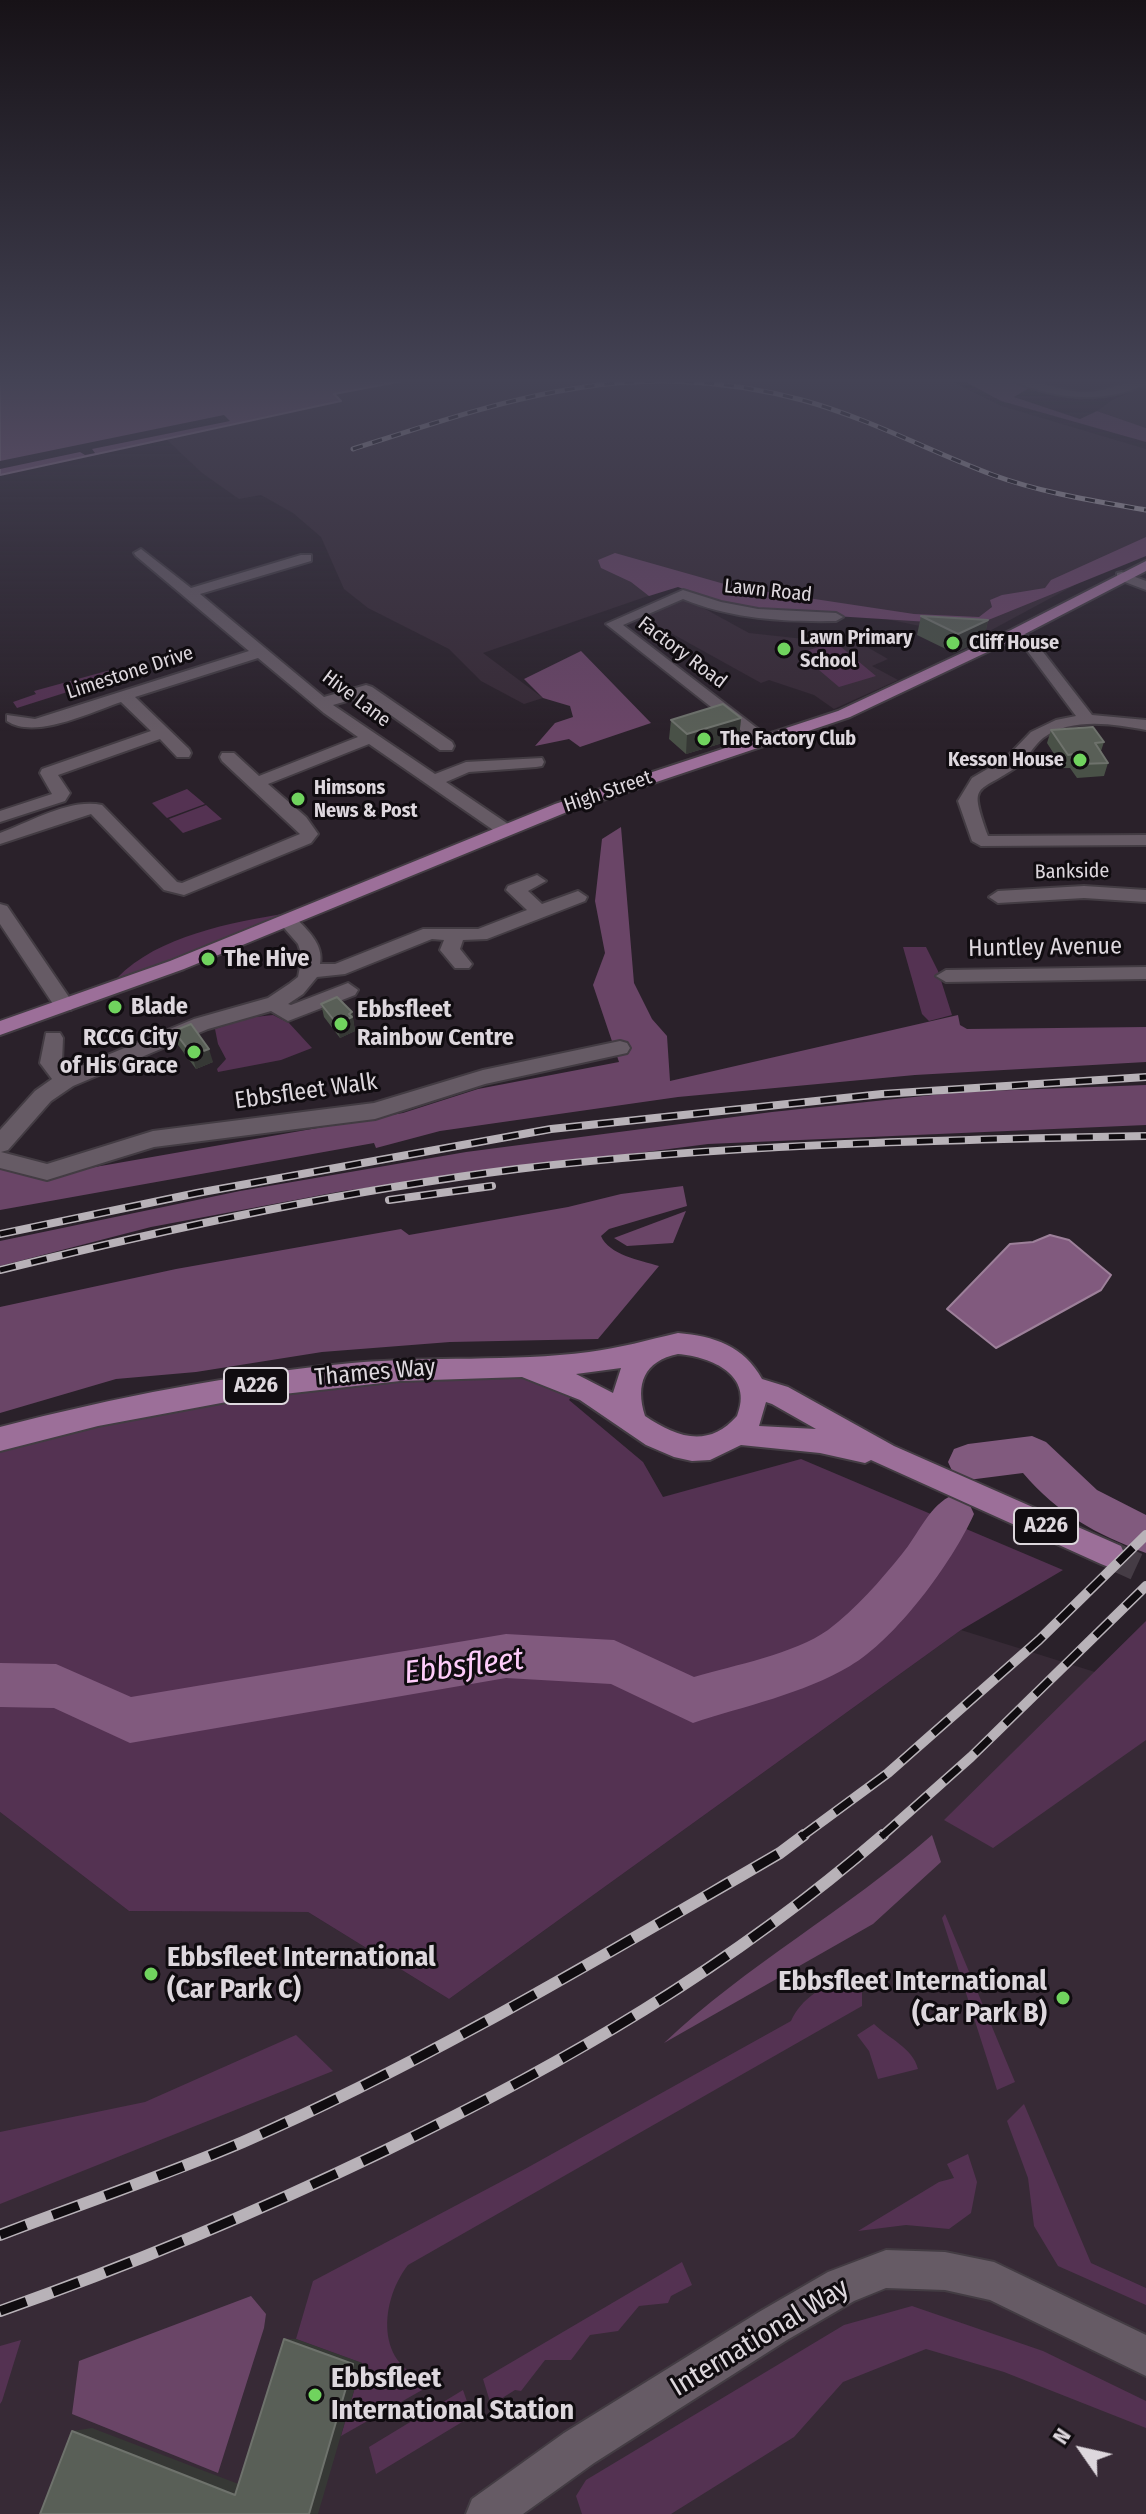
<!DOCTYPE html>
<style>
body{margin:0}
#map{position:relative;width:1146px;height:2514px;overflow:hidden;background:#2a212a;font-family:"Fira Sans Condensed",sans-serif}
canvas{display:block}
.north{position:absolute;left:1042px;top:2410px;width:80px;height:80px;-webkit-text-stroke:6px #100c10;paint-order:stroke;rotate:304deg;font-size:22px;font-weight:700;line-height:32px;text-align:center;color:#ddd7dd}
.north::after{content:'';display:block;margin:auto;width:28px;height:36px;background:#ddd7dd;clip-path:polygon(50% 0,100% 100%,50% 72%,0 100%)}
</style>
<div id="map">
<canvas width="1146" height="2514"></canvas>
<div class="north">N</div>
</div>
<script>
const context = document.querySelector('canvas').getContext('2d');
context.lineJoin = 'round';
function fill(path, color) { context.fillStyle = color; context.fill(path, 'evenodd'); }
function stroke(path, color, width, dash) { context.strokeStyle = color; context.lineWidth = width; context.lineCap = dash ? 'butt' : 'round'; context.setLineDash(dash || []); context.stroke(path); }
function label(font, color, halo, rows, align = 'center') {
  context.font = font + ' "Fira Sans Condensed",sans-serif'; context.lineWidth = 6; context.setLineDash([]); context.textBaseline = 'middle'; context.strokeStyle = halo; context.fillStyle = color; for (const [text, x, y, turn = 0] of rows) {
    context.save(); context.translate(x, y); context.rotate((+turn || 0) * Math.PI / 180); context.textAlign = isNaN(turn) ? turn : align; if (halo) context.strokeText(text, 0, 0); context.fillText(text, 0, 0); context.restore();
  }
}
fill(new Path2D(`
 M408 380H949L1002 406 1146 449V555L1086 579 984 634H958L867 615 677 586 483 653 543 698 524 704 481 681 449 649 368 608 344 589 321 537 293 513 261 495 239 499 202 473 167 440 340 401 333 394Z
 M1029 380H1138L1113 390 1088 393 1064 390Z
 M1146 385V428L1097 411 1112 400Z
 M687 599 749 633 804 639 848 636 888 659 872 666 898 680 834 709 814 695 769 680 761 683 642 617Z
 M961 1630 1146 1688V2514H0V1812L129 1911 308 1912 449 1999Z`), '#372a36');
fill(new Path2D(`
 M835 642 876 676 839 687 799 653Z
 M114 669 121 675 17 708 13 702 36 694 34 691Z
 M187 789 205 804 167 818 152 803Z
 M206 805 222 819 183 833 169 819Z
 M287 913 171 960 117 978C159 935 231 923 287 913Z
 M903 947H926L938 971 952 1015 929 1021 922 1014Z
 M273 1015 289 1023 312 1048 281 1060 218 1072 217 1069 226 1059 218 1044 215 1029 246 1018Z
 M511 1376 532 1379 573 1394 569 1400 643 1462 663 1497 801 1459 1063 1570 961 1630 449 1999 308 1912 129 1911 0 1812V1449C127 1417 258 1389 389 1379 429 1376 470 1377 511 1376Z
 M1146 1621V1740L993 1848 944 1820Z
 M945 1914 1015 2082 997 2090 942 1918Z
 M848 1980 862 1991V2006L408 2265C377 2305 376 2375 438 2381L341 2436 362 2363 296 2339 313 2281 525 2169 791 2021C801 1999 824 1983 848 1980Z
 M874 2024C888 2038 913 2048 918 2069L878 2079 869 2051 857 2035Z
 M296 2035 333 2071 0 2204V2132L145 2102Z
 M1024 2104 1091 2263 1146 2288V2305L1058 2266 1034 2226 1028 2178 1007 2121Z
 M968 2154 977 2182 971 2213 949 2229 906 2225 858 2231 939 2182 954 2178 947 2164Z
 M682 2262 692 2285 671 2296 668 2303 639 2306 618 2331 590 2335 571 2360H545L521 2391 515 2390 491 2405 483 2379Z
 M912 2306 1043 2351 1146 2401V2428L1004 2372 926 2349 843 2382 794 2437 671 2514H582L576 2496 586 2480 844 2325Z
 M21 2340 2 2401 0 2404V2346Z
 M463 2390 472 2416 376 2474 369 2447Z`), '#543252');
fill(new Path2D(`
 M962 380H1008L1031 387 1014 397 1080 419 1097 411 1146 428V442L1001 401Z
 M1146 537V556L976 625 803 614 723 604 678 587 649 596 631 582 601 568 598 560 615 553 735 587 914 614 979 617 992 607 990 600 1002 595 1045 588 1051 580Z
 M581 651 651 723 580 747 569 739 535 746 555 723 573 717 570 706 543 698 524 679Z
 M621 827 634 983 652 1019 667 1036 670 1081 958 1015 960 1025 967 1029 1146 1027V1062L915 1075 678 1097 440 1131 376 1148 374 1143 0 1210V1168L38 1177 403 1113 478 1089 619 1062 593 985 605 953 595 901 602 839Z
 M1146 1085V1125L708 1144 343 1191 151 1227 0 1266V1241L240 1191 466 1152 772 1112 961 1092Z
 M683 1186 687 1206 609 1229 601 1236C609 1255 640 1260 659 1266L598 1339 450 1342 322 1352 196 1372 116 1379 0 1413V1307L176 1269 401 1229 409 1235 568 1207 621 1194Z
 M686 1211 673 1243 627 1246 614 1238Z
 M932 1835 941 1862 873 1924 664 2043C746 1965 847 1910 932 1835Z
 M251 2296 266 2314 264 2328 218 2473 72 2414 79 2361Z`), '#6a4567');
const water = new Path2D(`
 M0 380H408L334 394 341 401 0 475Z
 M1050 1235 1069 1240 1111 1275 1101 1290 996 1348 947 1309 1010 1244 1033 1242Z`);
fill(water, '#815a7e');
stroke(water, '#9d809a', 2);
fill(new Path2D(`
 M224 415 230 421 92 449 95 453 85 455 80 452 0 469V461Z`), '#2a212a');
fill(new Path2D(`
 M1032 1436 1046 1442 1097 1490 1146 1515V1553C1096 1534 1058 1514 1023 1473L968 1480 954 1475 948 1462 954 1449 968 1444Z
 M953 1495 968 1501 974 1514C952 1563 896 1639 850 1666 803 1694 744 1706 693 1723L611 1684 506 1678 130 1743 54 1708 0 1707V1663L56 1664 131 1697 506 1634 614 1640 694 1677C735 1665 794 1654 828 1630 856 1609 880 1581 902 1554 918 1535 930 1504 953 1495Z`), '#815a7e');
stroke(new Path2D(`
 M1111 1555 1146 1571`), '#453c45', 28, [28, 14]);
const minor = new Path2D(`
 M1013 380C1037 379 1059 391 1083 392 1106 393 1125 380 1146 380V385C1110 399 1080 401 1042 391 1032 388 1021 386 1013 380Z
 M141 549 191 588 301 555H311V561L200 594 324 697 366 685 372 687 452 742 454 746 452 750H440L364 696 333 705 435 774 466 762 542 758 544 762 542 766 536 767 469 772 446 782 511 826 514 830 511 834H499L369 744 268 784 306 817 318 834 311 843 184 895 164 890 91 814 0 844V833C30 822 70 798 102 805L177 882 182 883 300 834 222 761 220 757 222 753H234L259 776 358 737 324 713 258 658 135 697 189 749 191 753 189 757H177L160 739 58 775 70 793 65 801 0 822V811L52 794 40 773 42 769 151 731 121 702C91 712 35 740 7 721V715L35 719 249 651 136 556 134 553Z
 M1122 572 1146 581V590L1117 579V573Z
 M683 590 721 602 758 609 836 613 843 617 836 621C784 622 731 619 683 599L623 625 770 738 772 741 770 744H758L606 624Z
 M1016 629 1033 639 1092 715 1146 720V730C1113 724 1072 717 1043 738 1033 746 1028 758 1018 766 977 795 968 780 988 836L1146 835V845L981 846 972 841 958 801 972 778 1006 758 1031 732 1056 720 1076 716 1023 645 1009 633Z
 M537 875 546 881 528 891 542 904 578 891 587 897 585 901 487 939 463 940 460 949 472 964 469 968H455L440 950 444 940 432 939 345 974 317 977 303 994 288 1004 291 1005 348 983 358 990 355 995 288 1021 271 1011 208 1029 73 1086 51 1101 8 1150 1 1152 47 1164 153 1131 374 1103 483 1070 620 1041 627 1043 630 1048 627 1053 485 1084 375 1119 154 1147 47 1180 0 1168V1130L35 1091 52 1079 40 1063 46 1033H60L63 1038 62 1062 69 1071 194 1019 268 998 289 984 298 977 302 956 298 944 278 921 281 917H295C307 930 324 944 320 964H335L423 929H478L527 910 506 890 508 886Z
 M1084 886 1146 890V902L1084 898 998 903 989 897 998 891Z
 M0 904 7 906 71 1000 74 1005 71 1010H57L0 924Z
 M1146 967V979L946 982 936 976 946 970Z
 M886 2250 945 2252 994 2262 1146 2335V2376L990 2300 945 2290 886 2288 854 2301 787 2340 594 2463 523 2514H466L472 2499 564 2433 759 2312 828 2272Z`);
const major = new Path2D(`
 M1146 561V571L1021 636 850 717 567 812 184 969 0 1035V1021L170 961 555 804 838 711 1011 630Z
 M678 1333C714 1336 744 1346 762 1379L788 1387 894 1446 1121 1546 1125 1555 1121 1564 1111 1568 1101 1564 871 1460 865 1463 820 1453 741 1445 710 1460 692 1461 674 1457 646 1445 580 1400 522 1377 400 1381 248 1398 98 1426 0 1451V1427C116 1397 233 1374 352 1363 431 1356 511 1362 589 1352 620 1348 648 1340 678 1333ZM678 1354C712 1357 754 1375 737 1416 708 1449 676 1437 645 1416 635 1384 644 1361 678 1354ZM621 1368 613 1393 576 1374ZM766 1402 772 1404 816 1429 759 1426Z`);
stroke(minor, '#433c43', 4);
stroke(major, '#433c43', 4);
fill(minor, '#665b65');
fill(major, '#9c6f99');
const railFar3 = new Path2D(`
 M353 449C511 398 634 355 802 400 868 418 929 451 993 475 1042 493 1095 501 1146 510`);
const railFar2 = new Path2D(`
 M389 1200 492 1186
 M0 1234 197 1193 551 1129 882 1094 1146 1077
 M0 1270C171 1228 343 1191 517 1169 726 1144 936 1140 1146 1136`);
const railFar1 = new Path2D(`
 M801 1837 888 1773 1039 1640 1146 1535
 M881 1837 971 1757 1146 1586`);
const rail = new Path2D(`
 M0 2235C81 2204 163 2176 243 2142 429 2061 604 1955 780 1853L804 1835
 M0 2311C131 2265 259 2211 384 2151 564 2064 732 1966 883 1835`);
stroke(railFar3, '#b8b2b8', 5);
stroke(railFar2, '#b8b2b8', 8);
stroke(railFar1, '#b8b2b8', 10);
stroke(rail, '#b8b2b8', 12);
stroke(railFar3, '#100c10', 3, [10]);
stroke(railFar2, '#100c10', 5, [16]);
stroke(railFar1, '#100c10', 7, [21]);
stroke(rail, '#100c10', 9, [28]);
fill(new Path2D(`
 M921 616 988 620 984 639 954 653 917 635Z
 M741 718 739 738 686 754 669 739 671 720Z
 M1051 730 1104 742 1101 751 1108 763 1104 776 1077 778 1070 768H1063L1047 743Z
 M321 1004 352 1012 355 1031 340 1038 324 1017Z
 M174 1031 213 1062 196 1069 178 1045Z`), '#495147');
fill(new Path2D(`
 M988 620 984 639 954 653 958 634Z
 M741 718 739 738 686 754 687 734Z
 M352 1012 355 1031 340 1038 337 1024Z
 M209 1049 213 1062 196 1069 192 1055Z
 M284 2339H296L362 2363 318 2514H309Z
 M92 2428 249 2488 235 2495 72 2431Z`), '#363835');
const building = new Path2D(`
 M921 616 988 620 958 634Z
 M723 704 741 718 687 734 671 720Z
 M1093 727 1104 742 1095 743 1108 763 1081 764 1074 754 1068 755 1051 730Z
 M337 997 352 1012 349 1014 352 1017 337 1024 321 1004Z
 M191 1024 209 1049 192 1055 174 1031Z
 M284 2339 353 2364 309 2514H40L72 2431 235 2495Z`);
fill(building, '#595f57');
stroke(building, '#6e726c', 2);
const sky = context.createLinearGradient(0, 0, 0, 732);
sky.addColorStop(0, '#171217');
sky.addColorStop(0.52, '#444355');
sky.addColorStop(1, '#44435500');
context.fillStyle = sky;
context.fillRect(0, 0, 1146, 732);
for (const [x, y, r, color] of [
 [953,643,8,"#70d35e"],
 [784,649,8,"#70d35e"],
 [704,739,8,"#70d35e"],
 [1080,760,8,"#70d35e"],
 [298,799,8,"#70d35e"],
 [208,959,8,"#70d35e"],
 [115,1007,8,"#70d35e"],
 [341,1024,8,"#70d35e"],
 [194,1052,8,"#70d35e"],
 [151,1974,8,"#70d35e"],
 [1063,1998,8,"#70d35e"],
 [315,2395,8,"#70d35e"]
]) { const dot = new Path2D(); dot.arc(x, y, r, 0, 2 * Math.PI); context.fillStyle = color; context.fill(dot); stroke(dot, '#100c10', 3); }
label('20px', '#ddd7dd', '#100c10', [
 ["Lawn Road",768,591,6],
 ["Factory Road",682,653,37],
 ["Limestone Drive",130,673,-18],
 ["Hive Lane",356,699,37],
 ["High Street",608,792,-19],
 ["Bankside",1072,872,-1]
]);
label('bold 20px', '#ddd7dd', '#100c10', [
 ["Lawn Primary",800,638],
 ["School",800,661],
 ["Cliff House",969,643],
 ["The Factory Club",720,739],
 ["Kesson House",1064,760,"right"],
 ["Himsons",314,788],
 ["News & Post",314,811]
], 'left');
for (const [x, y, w] of [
 [256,1386,64],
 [1046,1526,64]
]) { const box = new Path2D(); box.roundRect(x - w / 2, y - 18, w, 36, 6); context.fillStyle = '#100c10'; context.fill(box); stroke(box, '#ddd7dd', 2); }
label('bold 22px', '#ddd7dd', null, [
 ["A226",256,1386],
 ["A226",1046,1526]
]);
label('24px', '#ddd7dd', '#100c10', [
 ["Huntley Avenue",1045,948,-1],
 ["Ebbsfleet Walk",306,1092,-8],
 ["Thames Way",375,1373,-5]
]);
label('bold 24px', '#ddd7dd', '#100c10', [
 ["The Hive",224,959],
 ["Blade",131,1007],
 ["Ebbsfleet",357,1010],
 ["Rainbow Centre",357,1038],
 ["RCCG City",178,1038,"right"],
 ["of His Grace",178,1066,"right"]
], 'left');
label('bold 28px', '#ddd7dd', '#100c10', [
 ["Ebbsfleet International",167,1958],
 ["(Car Park C)",167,1990],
 ["Ebbsfleet International",1047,1982,"right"],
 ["(Car Park B)",1047,2014,"right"],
 ["Ebbsfleet",331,2379],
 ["International Station",331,2411]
], 'left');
label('28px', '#ddd7dd', '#100c10', [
 ["International Way",760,2338,-31]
]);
label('italic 32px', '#feccfa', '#100c10', [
 ["Ebbsfleet",464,1667,-7]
]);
</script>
